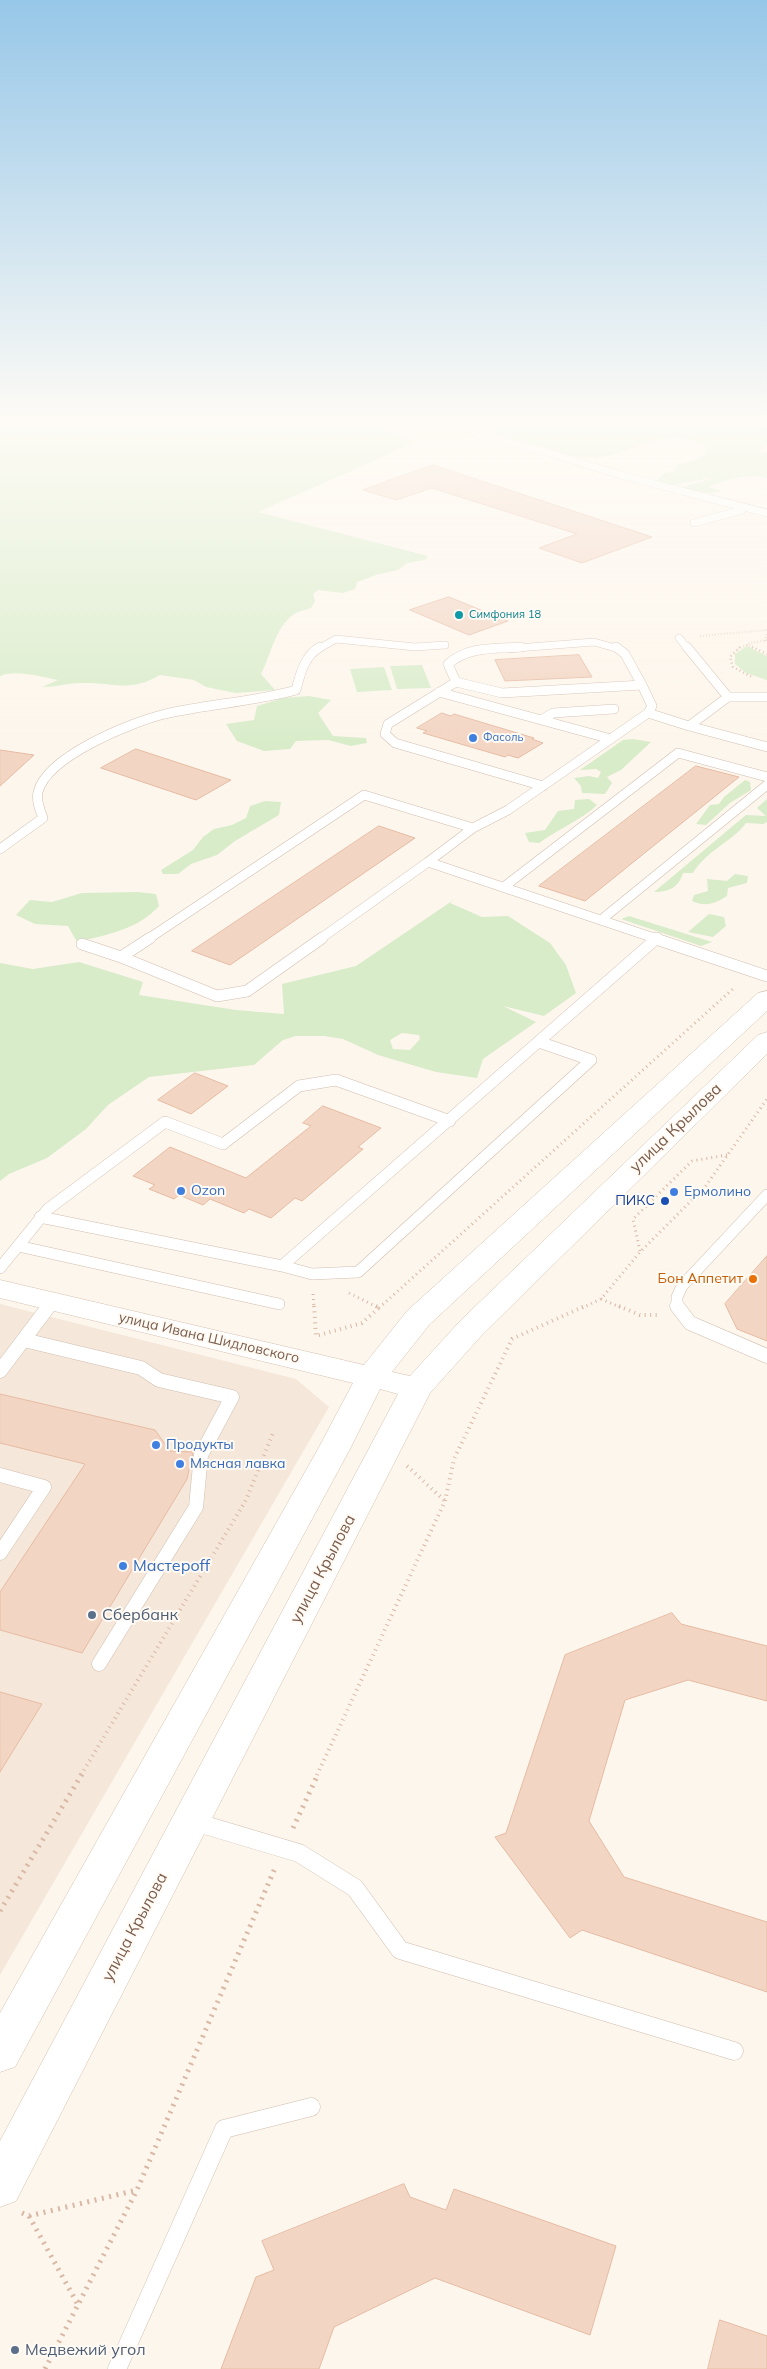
<!DOCTYPE html>
<meta charset="utf-8">
<style>
body{margin:0}
canvas{display:block;background:#fdf6ec}
</style>
<canvas width="767" height="2369"></canvas>
<script>
const context = document.querySelector('canvas').getContext('2d');
context.lineJoin = 'round';
function fill(path, color) { context.fillStyle = color; context.fill(path, 'evenodd'); }
function stroke(path, color, width, dash) { context.strokeStyle = color; context.lineWidth = width; context.lineCap = dash ? 'butt' : 'round'; context.setLineDash(dash || []); context.stroke(path); }
function label(font, color, halo, rows, align = 'center') {
  context.font = font + ' Mulish,sans-serif'; context.lineWidth = 4; context.setLineDash([]); context.textBaseline = 'middle'; context.strokeStyle = halo; context.fillStyle = color; for (const [text, x, y, turn = 0] of rows) {
    context.save(); context.translate(x, y); context.rotate((+turn || 0) * Math.PI / 180); context.textAlign = isNaN(turn) ? turn : align; if (halo) context.strokeText(text, 0, 0); context.fillText(text, 0, 0); context.restore();
  }
}
fill(new Path2D(`
 M0 1304 296 1379 329 1407 0 1975Z`), '#f5e8da');
fill(new Path2D(`
 M0 419H362L373 426 392 431 416 442 258 512 428 556 425 560 407 563 398 570 376 575 357 582 355 589 343 593 318 590 313 594 315 601 311 608C306 610 297 611 293 615 275 628 271 655 261 674L275 690 236 693 206 687 194 680 160 675C129 693 115 682 81 683 68 683 56 687 42 687L58 680C42 677 15 669 0 676Z
 M485 419H767V446L758 451 767 453V478C750 473 723 480 708 487L723 491 712 493 676 489 716 477 672 485 657 480 663 474 674 471 678 464C691 462 702 461 707 448 671 423 638 452 601 457 574 461 524 444 496 437L493 431 477 429 474 424Z
 M747 646 767 656V680L746 673 735 664V654Z
 M422 665 431 688 397 689 390 666Z
 M384 667 392 690 357 692 350 669Z
 M309 696 331 700 318 713 333 736 366 738 367 743 351 746 328 740 296 741 290 749 264 751 237 741 226 724 254 720 257 706 283 698Z
 M633 739 651 742 621 770 607 777 612 783 605 794 582 793 581 786 574 778 589 776 598 778 601 772 596 769 580 770 623 740Z
 M745 780 750 782 751 790 730 803 706 825 696 824 710 805 719 804 724 797Z
 M589 799 597 805C580 821 558 829 539 843L529 842 525 833 545 830 558 811 574 809 575 800Z
 M767 799V822L763 824 746 823C732 842 707 850 693 873H683C679 888 668 892 654 892L746 815 766 816 757 808Z
 M265 801 281 802 279 815 235 841 217 855 191 864 178 874H163L161 870 193 850 203 837 214 829 232 825 246 818 250 806Z
 M735 874 748 876 747 883 728 888 727 896C715 904 705 907 692 901L694 895 708 891 707 879 727 881Z
 M138 892 156 894 159 906C139 929 106 935 77 942L68 926 35 924 16 915 30 900 52 902 82 893Z
 M458 897 450 903 482 917 508 916 550 943 566 965 576 993 544 1016 503 1006 536 1022 483 1059 477 1078 436 1072 378 1055 343 1039 324 1036H296L283 1040 254 1065 149 1077 108 1105 86 1129 47 1158 9 1174 0 1181V963L33 969 79 962 143 982 139 995 236 1010 284 1014 282 984 356 966ZM402 1033 419 1035 420 1039 410 1050 393 1049 390 1040Z
 M709 914 724 917 726 926 713 937 688 932Z
 M629 916 712 942 701 946 621 919Z`), '#d8ecc9');
const building = new Path2D(`
 M433 465 652 537 582 563 539 548 577 534 432 488 396 500 363 490Z
 M449 597 508 621 469 635 410 610Z
 M579 655 592 677 505 681 495 660Z
 M442 713 451 716 454 714 534 738 532 739 543 743 518 758 508 755 505 757 423 733 427 731 417 728Z
 M136 749 231 780 196 800 101 768Z
 M0 750 34 755 0 786Z
 M696 766 739 777 585 901 539 886Z
 M379 826 415 838 230 965 192 951Z
 M195 1073 228 1086 191 1114 158 1100Z
 M323 1106 381 1128 358 1147 363 1149 302 1201 295 1198 271 1218 249 1209 244 1213 210 1199 203 1205 179 1195 174 1199 149 1189 155 1185 133 1176 170 1147 246 1178 311 1126 303 1123Z
 M767 1256V1341L737 1329 725 1304Z
 M0 1394 155 1430 170 1451 193 1452 187 1479 82 1653 0 1630V1592L85 1464 0 1443Z
 M672 1613 681 1624 767 1646V1701L688 1680 625 1700 589 1821 624 1877 767 1922V1992L582 1930 570 1938 495 1837 506 1833 565 1655Z
 M0 1692 42 1704 0 1772Z
 M404 2184 410 2197 446 2210 454 2189 616 2246 590 2335 435 2278 334 2327 319 2369H221L256 2277 274 2270 262 2241Z
 M720 2320 767 2336V2369H708Z`);
fill(building, '#f3d5c3');
stroke(building, '#e6bba3', 1);
const laneFar4 = new Path2D(`
 M475 419 463 426 480 435 550 453 620 475 767 513
 M694 523 742 510
 M679 638 688 649
 M318 649 336 639 415 647 445 645
 M504 649 594 642 619 649`);
const laneFar3 = new Path2D(`
 M521 647C495 649 468 646 448 664L456 682 502 693 642 685
 M616 647 625 654 642 685
 M687 647 728 697
 M456 682 388 724 385 734 395 743 543 786
 M642 685 652 706 648 713
 M439 692 611 739
 M767 697H728L689 726 767 747
 M541 720 553 713 614 709
 M473 828 508 810 648 713 689 726
 M0 849 43 818C40 810 36 801 38 792 47 756 132 722 165 714 208 704 253 702 296 690 300 674 305 655 320 647
 M505 886 678 753 767 777
 M601 920 767 785
 M148 939 364 795 473 828 428 862
 M320 939 428 862 657 939`);
const laneFar2 = new Path2D(`
 M653 938 767 976
 M82 944 121 957 217 996 247 991 322 938
 M121 957 150 938
 M40 1217 282 1266 657 938
 M18 1246 279 1304
 M282 1266 312 1274 358 1272 591 1060 539 1042
 M0 1268 48 1209 165 1122 223 1144 299 1086 336 1080 450 1121
 M48 1308 52 1302
 M677 1308V1297L682 1286 767 1195`);
const laneFar1 = new Path2D(`
 M677 1306 690 1323 767 1356
 M24 1340 141 1368 159 1380 232 1397 201 1455 196 1507 99 1664
 M0 1371 49 1306
 M0 1475 44 1487 0 1553`);
const lane = new Path2D(`
 M195 1822 299 1853 355 1888 400 1950 734 2051
 M117 2369 224 2129 311 2107`);
const secondary = new Path2D(`
 M767 991V1011L429 1325 392 1372 410 1376 460 1321 758 1035 767 1032V1054L482 1335 430 1393 16 2201 0 2207V2141L398 1394 380 1389 350 1449 15 2067 0 2072V2013L318 1449 353 1383 0 1298V1280L364 1365 407 1311 758 993Z`);
stroke(laneFar4, '#d1beb0', 8);
stroke(laneFar3, '#d1beb0', 10);
stroke(laneFar2, '#d1beb0', 12);
stroke(laneFar1, '#d1beb0', 15);
stroke(lane, '#d1beb0', 19);
stroke(secondary, '#d6c0b0', 1);
stroke(new Path2D(`
 M700 636 767 630
 M765 641 767 634
 M747 645 755 649
 M738 649 751 643 767 640`), '#d9b8a5', 2, [0.5, 2.5]);
stroke(new Path2D(`
 M740 647 730 657 733 667 752 677
 M752 647 767 654`), '#d9b8a5', 2.5, [1, 3]);
stroke(new Path2D(`
 M640 1251 633 1219 692 1161 727 1155
 M349 1293 379 1308
 M313 1294 314 1308
 M601 1299 622 1308
 M379 1308 735 987
 M582 1308 601 1299 640 1252 705 1187 767 1099`), '#d9b8a5', 3, [1, 4]);
stroke(new Path2D(`
 M314 1306 316 1336 362 1323 381 1306
 M376 1306 380 1308
 M619 1306 640 1315H658
 M407 1466 445 1501
 M81 1775 246 1500 273 1433
 M317 1775 445 1501 454 1459 512 1339 585 1306`), '#d9b8a5', 4, [1, 4.5]);
stroke(new Path2D(`
 M293 1828 318 1774
 M0 1911 82 1774
 M22 2213 29 2216 137 2190
 M29 2216 77 2303
 M45 2369 137 2190 275 1868`), '#d9b8a5', 5, [2, 5.5]);
stroke(laneFar4, '#fff', 7);
stroke(laneFar3, '#fff', 9);
stroke(laneFar2, '#fff', 11);
stroke(laneFar1, '#fff', 14);
stroke(lane, '#fff', 18);
fill(secondary, '#fff');
const sky = context.createLinearGradient(0, 0, 0, 751);
sky.addColorStop(0, '#97c7e8');
sky.addColorStop(0.56, '#fefbf6');
sky.addColorStop(1, '#fefbf600');
context.fillStyle = sky;
context.fillRect(0, 0, 767, 751);
for (const [x, y, r, color] of [
 [459,615,5,"#0f9aa8"],
 [473,738,5,"#3f7fe0"],
 [181,1191,5,"#3f7fe0"],
 [674,1192,5,"#3f7fe0"],
 [665,1201,5,"#1a4fb4"],
 [753,1279,5,"#e8710a"],
 [156,1445,5,"#3f7fe0"],
 [180,1464,5,"#3f7fe0"],
 [123,1566,5,"#3f7fe0"],
 [92,1615,5,"#5c6f8a"],
 [15,2350,5,"#5c6f8a"]
]) { const dot = new Path2D(); dot.arc(x, y, r, 0, 2 * Math.PI); context.fillStyle = color; context.fill(dot); stroke(dot, '#fffaf3', 2); }
label('11px', '#0d838f', '#fffaf3', [
 ["Симфония 18",469,615]
], 'left');
label('11px', '#366cbe', '#fffaf3', [
 ["Фасоль",483,738]
], 'left');
label('14px', '#366cbe', '#fffaf3', [
 ["Ozon",191,1191],
 ["Ермолино",684,1192],
 ["Продукты",166,1445],
 ["Мясная лавка",190,1464]
], 'left');
label('14px', '#164399', '#fffaf3', [
 ["ПИКС",655,1201]
], 'right');
label('14px', '#c56008', '#fffaf3', [
 ["Бон Аппетит",743,1279]
], 'right');
label('14px', '#7a5c4d', '#fffaf3', [
 ["улица Ивана Шидловского",209,1338,13]
]);
label('16px', '#7a5c4d', '#fffaf3', [
 ["улица Крылова",676,1128,-44],
 ["улица Крылова",323,1569,-62],
 ["улица Крылова",135,1927,-62]
]);
label('16px', '#366cbe', '#fffaf3', [
 ["Мастерoff",133,1566]
], 'left');
label('16px', '#4e5e75', '#fffaf3', [
 ["Сбербанк",102,1615],
 ["Медвежий угол",25,2350]
], 'left');
</script>
